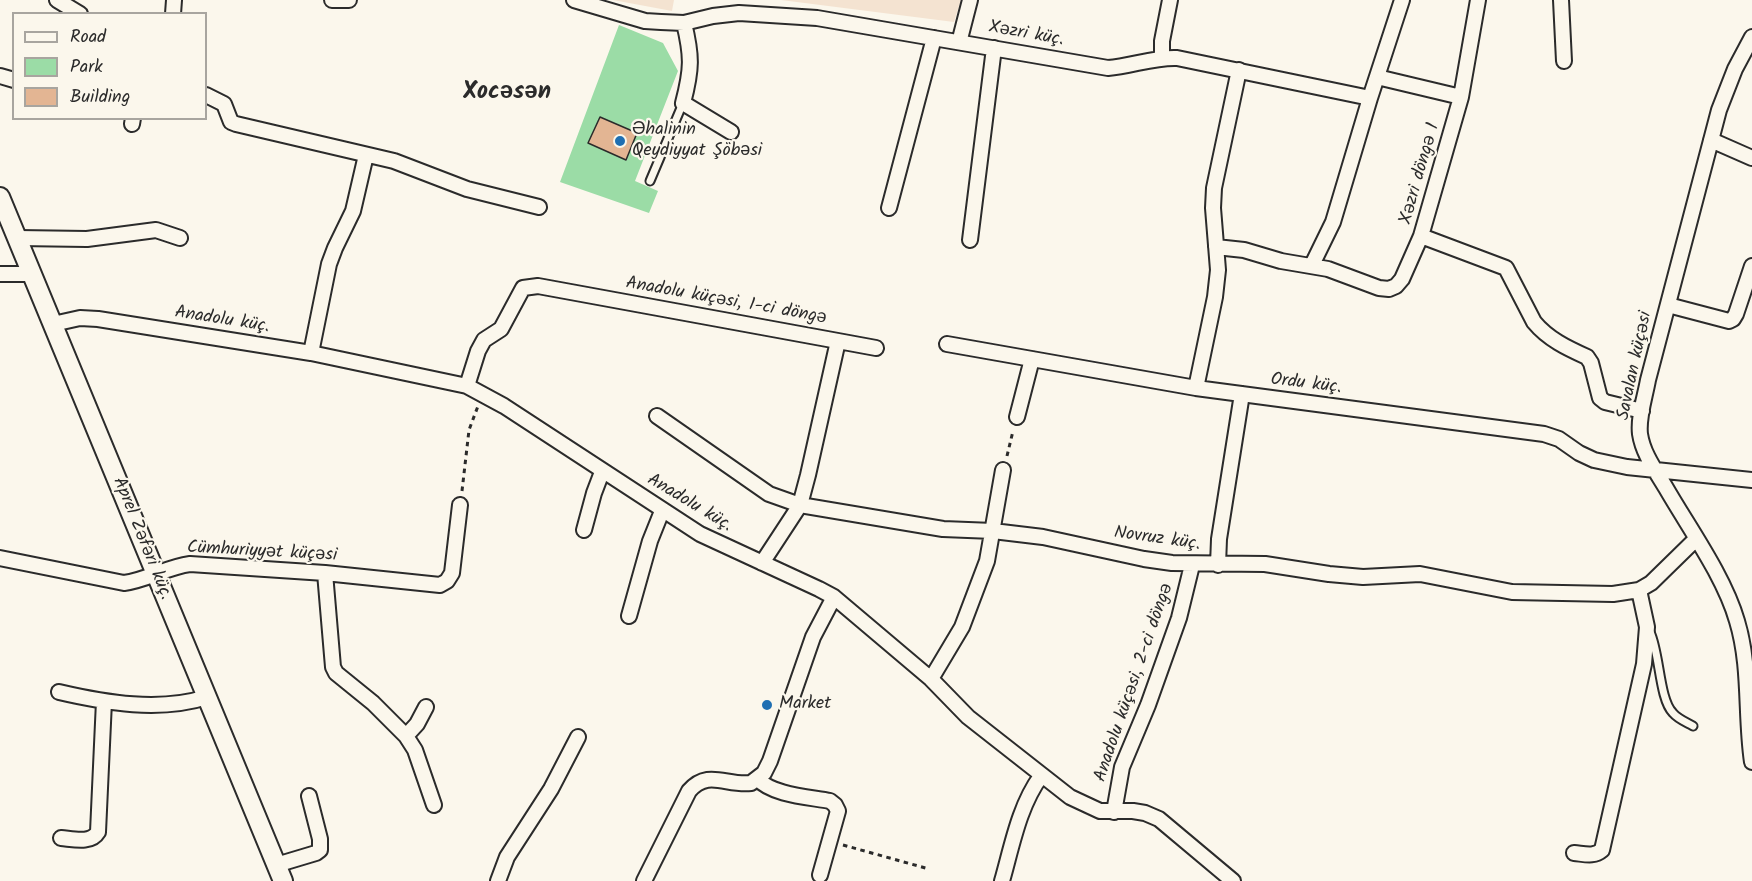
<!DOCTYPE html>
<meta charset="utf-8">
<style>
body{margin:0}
#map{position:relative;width:1752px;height:881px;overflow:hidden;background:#fbf7ec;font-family:Kalam,sans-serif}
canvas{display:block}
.legend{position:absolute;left:12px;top:12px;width:195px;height:108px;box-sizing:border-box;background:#fbf7ec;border:2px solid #a8a59f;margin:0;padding:8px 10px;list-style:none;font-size:18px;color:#2b2b2b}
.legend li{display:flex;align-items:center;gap:12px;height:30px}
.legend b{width:30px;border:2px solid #a8a59f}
</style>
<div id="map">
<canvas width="1752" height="881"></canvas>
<ul class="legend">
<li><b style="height:8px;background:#fbf7ec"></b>Road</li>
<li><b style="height:16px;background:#9bdca6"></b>Park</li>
<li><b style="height:16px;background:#e3b593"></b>Building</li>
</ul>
</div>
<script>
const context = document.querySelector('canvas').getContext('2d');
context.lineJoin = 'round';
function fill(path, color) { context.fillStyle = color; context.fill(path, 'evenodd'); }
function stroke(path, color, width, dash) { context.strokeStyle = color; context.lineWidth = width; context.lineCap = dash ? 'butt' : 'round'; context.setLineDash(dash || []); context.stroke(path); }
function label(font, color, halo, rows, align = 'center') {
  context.font = font + ' Kalam,sans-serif'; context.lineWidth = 4.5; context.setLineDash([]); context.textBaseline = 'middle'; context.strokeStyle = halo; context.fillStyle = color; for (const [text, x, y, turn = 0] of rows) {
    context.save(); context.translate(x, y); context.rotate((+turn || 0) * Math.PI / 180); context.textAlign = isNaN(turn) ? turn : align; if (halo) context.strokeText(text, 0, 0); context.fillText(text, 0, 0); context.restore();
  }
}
fill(new Path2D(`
 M613 0H674L672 11Z
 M781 0H961L954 22Z`), '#f4e3d1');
fill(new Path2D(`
 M619 25 663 43 678 71 635 181 658 191 649 213 560 182Z`), '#9bdca6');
const building = new Path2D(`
 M600 117 637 133 626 160 588 143Z`);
fill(building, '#e3b593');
stroke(building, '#2b2b2b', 1.5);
const lane = new Path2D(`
 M650 181 683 103
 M1650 632C1660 653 1659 699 1673 713 1678 719 1686 722 1693 726`);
const street = new Path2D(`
 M57 0 80 14
 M332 0H349
 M574 0 645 21 661 22 684 23 713 16 739 13 817 18 1108 68C1132 66 1154 57 1177 58L1370 98 1402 0
 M1478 0 1461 97 1421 236 1506 268 1534 322C1548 339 1567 348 1587 357L1591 363 1600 398 1605 402 1642 411
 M1561 0 1564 61
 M173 14 174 0
 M684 23C692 56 692 69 683 103L731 132
 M961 35 970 0
 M1752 37 1735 69 1719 110 1648 380C1645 397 1638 417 1640 434 1643 454 1656 471 1666 488 1689 528 1724 576 1737 621 1751 667 1745 715 1752 762
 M1162 57V41L1170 0
 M0 76 14 80
 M1377 77 1461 97
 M206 95 224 104 231 122 236 124 394 161 467 189 539 207
 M132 124 133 118
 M1711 140 1752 158
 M889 208 934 38
 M18 238 87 239 156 230 180 238
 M970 240 994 48
 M1216 247 1244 250 1281 261 1328 269 1379 288 1389 289 1396 286 1402 279 1421 236
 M1312 265 1333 222 1370 98
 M0 274H32
 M1668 305 1729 321 1733 319 1736 314 1752 266
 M53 324 80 318 98 319 311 353 467 386 504 406 700 534 819 589 834 597 931 679 968 717 1070 797 1100 811H1133L1145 813 1159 819 1233 881
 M838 341 876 348
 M947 344 1196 388 1544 434 1559 439 1579 453 1594 460 1627 467 1752 480
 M311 353 329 264 335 248 353 211 366 155
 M467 386 478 351 484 340 501 329 523 288 538 286 838 341 808 475 800 505 762 563
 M1196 388 1215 297 1218 270 1213 208 1214 188 1239 70
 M657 416 769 494 800 505 943 529 993 531 1043 537 1144 559 1172 563 1265 564 1329 574 1363 577 1420 574 1512 592 1613 594 1639 590 1651 583 1696 539
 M1017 417 1032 359
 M584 530 594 493 602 472
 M0 558 124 583C147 580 167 567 190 564L325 573 440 585 447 581 452 573 460 505
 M1218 565 1219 539 1242 394
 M325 573 333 667 336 673 373 703 406 736 415 750 434 805
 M629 616 650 541 662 511
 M931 679 962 627 987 561 1003 470
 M59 692C106 703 160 712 207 697
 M406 736 417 724 426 707
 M758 779C772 795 809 797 830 801L835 805 838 811 820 875
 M1114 812 1122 767 1148 705 1179 618 1192 565
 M61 838C73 839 91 844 98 832L104 701
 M1574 853C1585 854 1594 857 1602 850L1644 664 1647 627 1639 590
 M276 865 316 853 320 850V839L309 796
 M498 881 507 857 551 789 578 737
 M644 881 689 791C708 769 726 786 751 783L764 773 770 761 813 637 834 597
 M1002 881C1012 846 1019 806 1041 776`);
const secondary = new Path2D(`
 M0 197 283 881`);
stroke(lane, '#2b2b2b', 11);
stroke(street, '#2b2b2b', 18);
stroke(secondary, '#2b2b2b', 22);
stroke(new Path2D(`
 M1007 456 1013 431
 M462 491 469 430 478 406
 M843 845 929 869`), '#2b2b2b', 3, [4.5, 4.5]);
stroke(lane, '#fbf7ec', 7);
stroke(street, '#fbf7ec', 14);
stroke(secondary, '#fbf7ec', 18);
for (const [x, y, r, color] of [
 [620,141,6,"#1f6fb2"],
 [767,705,6,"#1f6fb2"]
]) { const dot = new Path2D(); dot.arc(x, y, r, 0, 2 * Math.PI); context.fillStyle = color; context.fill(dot); stroke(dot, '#fbf7ec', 2); }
label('18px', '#2b2b2b', '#fbf7ec', [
 ["Xəzri küç.",1026,35,10],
 ["Xəzri döngə 1",1421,174,-74],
 ["Anadolu küçəsi, 1-ci döngə",726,302,10],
 ["Anadolu küç.",222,321,9],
 ["Savalan küçəsi",1636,366,-78],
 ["Ordu küç.",1306,385,7],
 ["Anadolu küç.",689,504,31],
 ["Aprel Zəfəri küç.",141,539,68],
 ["Novruz küç.",1157,540,8],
 ["Cümhuriyyət küçəsi",262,553,3],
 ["Anadolu küçəsi, 2-ci döngə",1135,683,-71]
]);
label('18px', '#2b2b2b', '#fbf7ec', [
 ["Əhalinin",632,131],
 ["Qeydiyyat Şöbəsi",632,152],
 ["Market",779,705]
], 'left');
label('bold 24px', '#2b2b2b', '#fbf7ec', [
 ["Xocəsən",507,94]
]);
</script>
